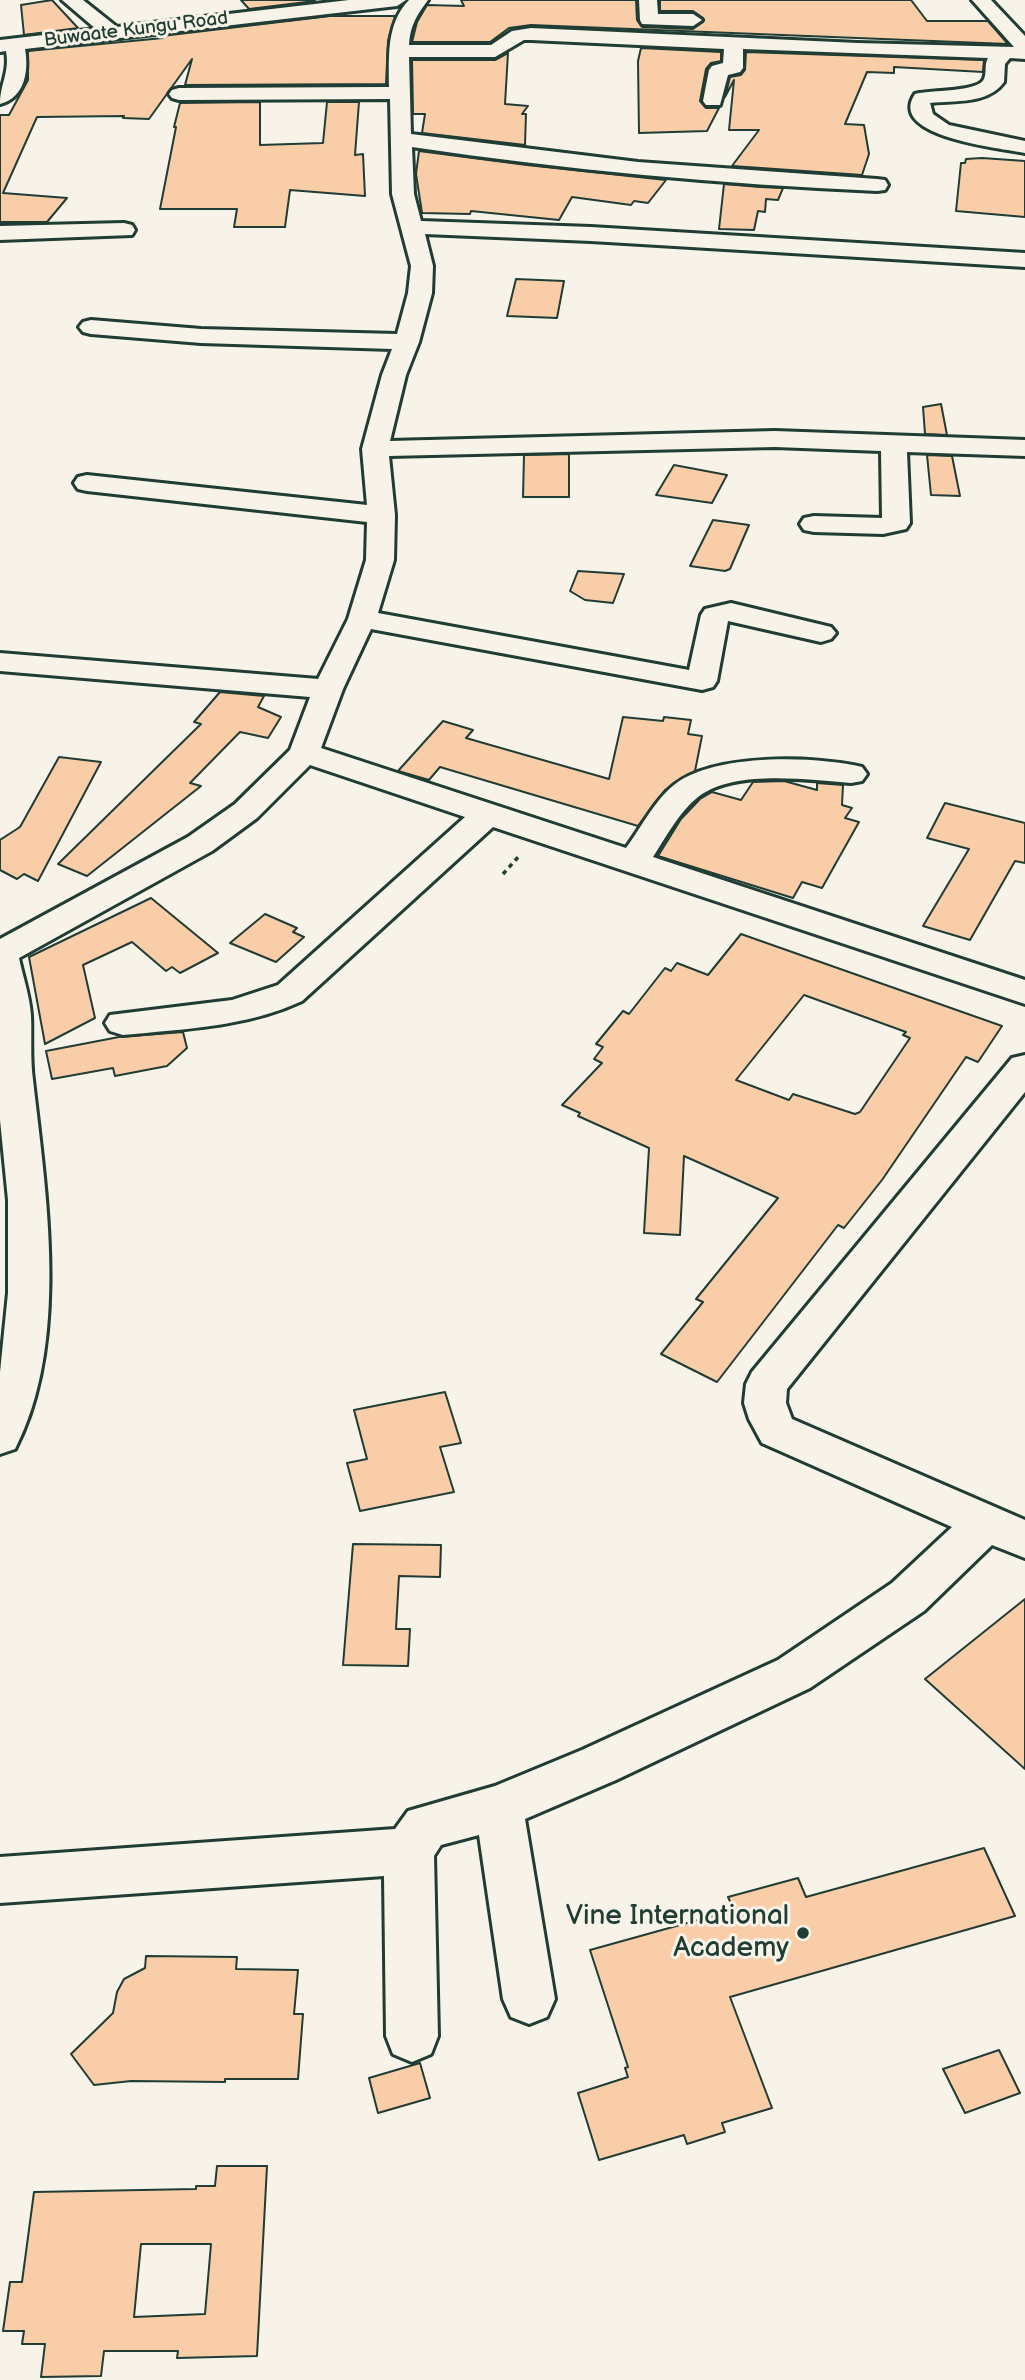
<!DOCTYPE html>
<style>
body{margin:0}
canvas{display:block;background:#f7f3e8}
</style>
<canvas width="1025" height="2380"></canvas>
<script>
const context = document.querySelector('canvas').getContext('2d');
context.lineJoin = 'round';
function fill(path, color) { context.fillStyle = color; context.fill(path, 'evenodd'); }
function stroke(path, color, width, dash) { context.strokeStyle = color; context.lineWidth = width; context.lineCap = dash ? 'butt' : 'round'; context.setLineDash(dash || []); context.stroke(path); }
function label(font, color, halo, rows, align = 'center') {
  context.font = font + ' "Balsamiq Sans",sans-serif'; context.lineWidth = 6; context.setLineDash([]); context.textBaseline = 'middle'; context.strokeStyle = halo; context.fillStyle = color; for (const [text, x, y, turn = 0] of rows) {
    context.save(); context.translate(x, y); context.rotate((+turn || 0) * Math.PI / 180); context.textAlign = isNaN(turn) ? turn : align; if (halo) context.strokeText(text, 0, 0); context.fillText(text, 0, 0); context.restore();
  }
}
const building = new Path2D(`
 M52 0 78 28 24 35 21 5Z
 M241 0H313L315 1 249 9Z
 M461 0H636L637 20 642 27 693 29 703 22V18L693 11H660V0H911L927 21H988L1008 44 531 25 509 28 490 42H412L417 22 427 5 464 6Z
 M330 16H395L388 41 386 84 185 85 192 59 149 119 123 118 124 116 37 117 3 193 67 198 47 222H0V115H9L28 80V51L163 38 162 36Z
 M641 48 721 52V61L711 63 706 69 700 101 706 108H719L707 131 639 133 638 61Z
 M746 52 984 60 983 72 894 67V73L867 72 845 124 864 125 869 154 862 175 732 166 759 130H729L734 80 725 97 730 77 741 75 745 70Z
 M508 53 505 104 528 106 522 114H526L525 145 422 133 425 114H413L412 60H495Z
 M260 102V145L323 143 327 102H359L355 155 363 154 365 196 290 190 285 227H234L237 209H160L176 127H174L180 103Z
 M419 151 527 165 666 180 648 203 634 201 631 205 572 197 559 220 471 211 470 214 422 213 416 174Z
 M982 158 1025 161V217L956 211 961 163H965L966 159Z
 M724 184 760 187 783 188 778 200 766 199 765 212 758 211 754 230 719 229Z
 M516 279 564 281 557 318 507 316Z
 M941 404 947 435 925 434 923 407Z
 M569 454V497H523L524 455Z
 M927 455 952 456 960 496 931 495Z
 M674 465 727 475 712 503 656 495Z
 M713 520 749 525 730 569 725 571 690 566Z
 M578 571 624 574 613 603 585 600 570 591Z
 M220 692 264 696 258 707 281 717 268 738 240 732 190 783 201 786 87 876 58 864 201 724 194 722Z
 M623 717 663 721 664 717 691 720 688 734 702 736 695 771 665 790 638 826 440 767 429 780 398 771 443 721 473 730 466 738 609 779Z
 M59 757 101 762 38 881 24 874 17 879 0 870V840L20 827Z
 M784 781 817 790V783L843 785 842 805 852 808 845 818 859 822 822 888 802 882 793 898 658 856 681 819 700 799 712 792 741 800 753 782Z
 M945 803 1025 823V863L1015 861 970 940 923 926 969 849 927 838Z
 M151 898 218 953 180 973 172 967 166 971 132 942 83 965 95 1018 45 1044 29 957Z
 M265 914 297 928 293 932 304 937 276 962 230 943Z
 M741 934 1002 1026 978 1062 966 1057 882 1180 844 1228 838 1225 717 1382 661 1354 703 1302 696 1299 778 1198 684 1156 680 1235 644 1233 649 1148 578 1116 580 1113 562 1105 602 1063 594 1059 603 1047 596 1044 623 1011 629 1014 665 968 671 971 677 963 708 975ZM804 995 906 1032 903 1035 910 1038 860 1112 855 1114 793 1094 789 1100 736 1080Z
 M183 1032 187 1048 167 1066 115 1076 113 1068 52 1079 46 1051 119 1037Z
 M445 1392 461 1443 440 1447 454 1492 360 1511 347 1463 367 1459 354 1410Z
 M353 1544 441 1545 440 1577 399 1576 396 1629H410L408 1666 343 1665Z
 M1025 1599V1769L925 1679Z
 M984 1848 1015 1916 730 1997 772 2108 722 2123 725 2132 687 2144 684 2135 599 2160 578 2093 628 2077 625 2068 628 2067 590 1950 734 1910 728 1897 798 1878 806 1897Z
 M146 1956 237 1957 236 1969 298 1970 294 2014H303L298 2079H225V2082L131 2081 94 2085 71 2054 113 2013 117 1992 124 1979 145 1968Z
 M999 2050 1020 2093 965 2113 943 2069Z
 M420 2063 430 2098 378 2113 369 2078Z
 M217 2166H267L257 2356 177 2358 178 2351H104L101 2376 41 2377 45 2344H22L24 2331H3L10 2282H22L34 2192 196 2189V2186H215ZM141 2244H211L205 2314 134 2317Z`);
fill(building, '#facda9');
stroke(building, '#1f3d34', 2);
const minor = new Path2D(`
 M62 0H83L117 27 349 0H406L397 6 25 49C29 70 25 98 0 104 0 84 10 72 6 51L0 52V40L96 29Z
 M409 0H428C417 15 410 25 409 45H491L512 31 531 28 858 43 1014 47 972 0H991L1025 36V59L1010 58 1005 64 1004 82C987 105 955 100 930 103L933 114 949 125 1025 141V153C1001 148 886 137 915 94 929 90 979 92 984 79 987 72 984 65 988 58L743 49V68L740 72 728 75 720 105H706L703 101 709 70 712 66 723 63 724 49 531 40H524L495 57H409L411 134 638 162 877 179 885 180 888 185 885 190 877 191C721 184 566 170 412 147L414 194 421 221 591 227 1025 253V267L591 241 425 234 433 266 432 293 419 342 406 375 390 441 775 431 1025 440V456L907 452 910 523 906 529 883 534 814 532 804 530 800 524 804 518 814 516 882 518 881 451 775 447 389 456 395 515 394 560 378 613 689 670 701 615 705 609 731 603 831 627 836 633 831 639 821 642 728 621 717 681 713 687 702 690 371 629 343 689 321 748 626 848C641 828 654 801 674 785 714 753 815 756 862 767L867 774 862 781 851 783C807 780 735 769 698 797 679 812 666 837 653 857L1025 980V1004L493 827 302 1001C246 1027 184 1029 123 1035L110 1031 105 1023 110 1015 232 1000 278 985 465 817 310 765 257 818 212 851 19 958C23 977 30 997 31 1016 32 1037 30 1058 33 1080 46 1194 70 1343 15 1449L0 1454V1372L8 1293V1200L0 1120V939L188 837 235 804 290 750 310 697 0 671V653L318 679 348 619 366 560 367 522 87 491 78 489 74 483 78 477 87 475 367 505 362 449 382 375 392 349 201 343 91 334 83 332 79 327 83 322 91 320 201 329 397 334 408 293 411 266 392 194 390 99 179 100 172 98 169 94 172 90 179 88 389 87C389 56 386 24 409 0Z
 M639 0H657L658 14H693L702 20 693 26 642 24 640 20Z
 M124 223 132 225 135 230 132 235 0 240V226Z
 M1025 1055V1092L787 1389 786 1403 792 1419 1025 1520V1558L992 1545 924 1611 810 1688 616 1780 525 1819 555 1999 547 2017 529 2024 511 2017 503 1999 479 1835 441 1845 434 1856 438 2036 431 2054 412 2062 393 2054 386 2036 384 1876 0 1903V1857L395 1829 408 1811 495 1786 582 1750 778 1660 892 1583 952 1527 762 1443 749 1419 744 1403 746 1384 752 1372 1012 1058Z`);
stroke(minor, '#1f3d34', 6);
stroke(new Path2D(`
 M503 874 520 855`), '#1f3d34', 3.5, [4.5, 4.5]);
fill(minor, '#f7f3e8');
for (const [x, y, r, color] of [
 [803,1933,7,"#1f3d34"]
]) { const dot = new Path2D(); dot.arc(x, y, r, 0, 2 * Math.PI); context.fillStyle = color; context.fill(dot); stroke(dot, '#f7f3e8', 2.5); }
label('19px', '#1f3d34', '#f7f3e8', [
 ["Buwaate Kungu Road",136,30,-7]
]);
label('28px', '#1f3d34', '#f7f3e8', [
 ["Vine International",789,1917],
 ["Academy",789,1949]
], 'right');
</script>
